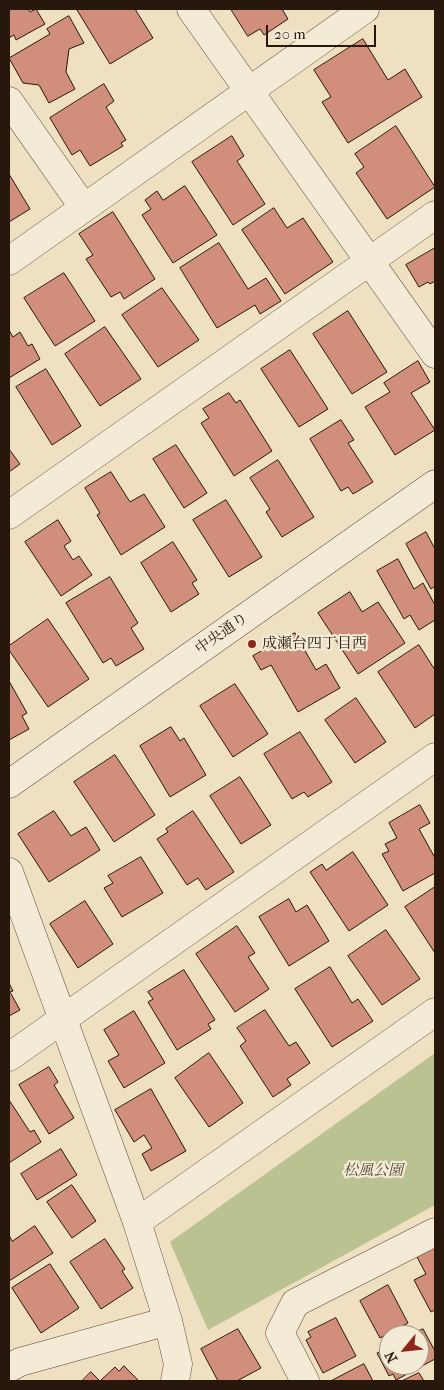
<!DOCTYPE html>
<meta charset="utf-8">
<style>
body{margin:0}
#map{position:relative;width:444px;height:1390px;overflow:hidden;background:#eee0c0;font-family:"IM FELL French Canon",serif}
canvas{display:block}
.frame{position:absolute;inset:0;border:10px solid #28170d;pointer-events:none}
.north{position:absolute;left:379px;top:1325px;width:50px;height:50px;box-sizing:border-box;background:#f4ebd6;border:1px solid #a29686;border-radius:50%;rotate:242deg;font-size:14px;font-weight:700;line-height:20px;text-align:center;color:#28170d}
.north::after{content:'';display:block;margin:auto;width:18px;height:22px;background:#8f2418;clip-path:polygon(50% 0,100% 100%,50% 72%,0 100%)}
.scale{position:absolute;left:266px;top:25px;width:110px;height:22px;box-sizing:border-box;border:2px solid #28170d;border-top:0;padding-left:6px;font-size:15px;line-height:18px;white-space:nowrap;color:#28170d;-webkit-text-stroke:4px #f4ebd6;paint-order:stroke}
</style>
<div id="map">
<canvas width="444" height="1390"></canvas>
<div class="frame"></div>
<div class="north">N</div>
<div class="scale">20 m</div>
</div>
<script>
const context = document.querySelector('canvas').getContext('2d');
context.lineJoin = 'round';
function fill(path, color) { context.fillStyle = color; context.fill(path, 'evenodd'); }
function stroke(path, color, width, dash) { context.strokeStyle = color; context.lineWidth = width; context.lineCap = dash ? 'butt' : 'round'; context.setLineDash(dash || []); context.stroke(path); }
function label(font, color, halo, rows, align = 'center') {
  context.font = font + ' "IM FELL French Canon","Noto Serif JP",serif'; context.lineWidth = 4.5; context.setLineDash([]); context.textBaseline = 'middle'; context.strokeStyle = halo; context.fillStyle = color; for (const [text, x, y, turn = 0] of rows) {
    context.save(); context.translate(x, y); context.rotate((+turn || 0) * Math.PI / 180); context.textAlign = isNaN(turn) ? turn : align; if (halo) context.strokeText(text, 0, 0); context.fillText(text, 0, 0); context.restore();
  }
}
fill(new Path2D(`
 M435 1053V1205L208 1330 170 1242Z`), '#bbc291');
const building = new Path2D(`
 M9 9H28L30 12 36 9 45 24 16 40 14 35 9 38Z
 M79 9H135L153 38 110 64 77 10Z
 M231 9H282L288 19 264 35 260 29 248 36Z
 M69 16 84 43 69 49 66 72 75 89 49 103 39 85 23 83 9 58 50 34 47 29Z
 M363 39 388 80 405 69 422 97 348 143 322 102 331 97 314 70Z
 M104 84 114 101 106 107 126 140 121 143 123 146 90 166 80 150 72 155 50 118Z
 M396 126 435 187 387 219 356 173 364 167 355 154Z
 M232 136 244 156 237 161 265 204 233 225 192 162Z
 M9 174 30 209 9 222Z
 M185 186 217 235 173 263 142 215 151 209 145 200 157 191 163 200Z
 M274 208 287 228 303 218 333 262 285 294 242 230Z
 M113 212 155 279 124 299 120 292 111 297 86 259 93 255 79 234Z
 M219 243 248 289 266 278 281 301 260 314 255 305 217 328 180 268Z
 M435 248V281L430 284 428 282 419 287 406 265Z
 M64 273 95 321 55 346 24 298Z
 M162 288 199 340 158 367 122 315Z
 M348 311 387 372 352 394 313 334Z
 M105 327 141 379 100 406 65 354Z
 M9 330 13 337 20 332 28 346 32 344 40 359 9 378Z
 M290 350 328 409 299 427 261 369Z
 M418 361 430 382 411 393 435 430 395 455 365 407 390 392 384 383Z
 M46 369 81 426 52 445 16 387Z
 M229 393 236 403 240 400 272 451 234 476 201 423 209 418 203 409Z
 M341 420 354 440 348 443 373 482 353 494 348 487 341 491 310 439Z
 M176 445 207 493 184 508 153 459Z
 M9 449 20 464 9 472Z
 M278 460 314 517 282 537 266 512 270 509 250 478Z
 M111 472 130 502 144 494 165 527 121 555 97 515 100 513 85 488Z
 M226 500 262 557 229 577 193 520Z
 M58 520 71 541 64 546 73 560 79 556 92 575 61 596 25 542Z
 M426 532 435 549V586L431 589 406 544Z
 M173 542 197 580 192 583 199 594 171 612 141 563Z
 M398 559 414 589 423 583 435 605V620L419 630 410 615 404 619 377 571Z
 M110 577 138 623 131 628 144 649 116 666 111 658 103 663 66 603Z
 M350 592 362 612 378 602 405 643 358 674 318 613Z
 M48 619 89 679 48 707 9 650V646Z
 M295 633 316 670 326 664 340 688 298 712 271 665 261 670 253 656Z
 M419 645 435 670V714L415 728 378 672Z
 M9 681 27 713 22 716 29 729 9 740Z
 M235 684 268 734 233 757 200 706Z
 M356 698 386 742 355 763 325 720Z
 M171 727 180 741 184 738 206 775 170 797 140 746Z
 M300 732 332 782 308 797 304 792 292 799 264 754Z
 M115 755 155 815 114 842 74 782Z
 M240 777 271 825 241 844 210 796Z
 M420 805 430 823 419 829 435 858V873L403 891 382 854 389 851 385 844 397 838 389 823Z
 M54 811 71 836 86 827 100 850 49 882 18 834Z
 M193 811 234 872 206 890 198 878 187 885 157 839 168 832 166 829Z
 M353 852 388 905 349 931 310 872 322 864 326 870Z
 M141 857 163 893 122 917 104 888 113 883 108 876Z
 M435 887V953L405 907Z
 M289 899 296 912 307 905 329 941 289 966 259 917Z
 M85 901 113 944 78 968 50 924Z
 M237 926 255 953 248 957 269 989 235 1012 196 954Z
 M386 930 420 979 382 1005 348 956Z
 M330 967 352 1003 358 999 373 1021 332 1047 295 989Z
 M184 970 215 1020 208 1024 211 1029 177 1050 148 1002 153 999 148 992Z
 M9 983 13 991 10 992 20 1010 9 1016Z
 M265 1010 289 1046 296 1042 310 1063 287 1079 291 1085 273 1097 240 1046 246 1041 237 1028Z
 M134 1011 165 1063 124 1088 108 1061 119 1055 104 1030Z
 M209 1053 243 1103 209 1127 175 1078Z
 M49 1067 58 1082 54 1085 74 1118 49 1134 19 1085Z
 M151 1089 186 1151 151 1171 142 1154 152 1148 144 1135 134 1142 115 1110Z
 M9 1100 30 1132 34 1130 41 1142 9 1163Z
 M61 1149 77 1175 37 1200 21 1174Z
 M72 1185 96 1221 72 1238 47 1202Z
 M35 1226 53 1253 9 1281V1235L12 1241Z
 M105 1239 125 1269 122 1271 133 1288 101 1309 70 1262Z
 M434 1248 435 1250V1310L431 1312 414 1280 426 1274 417 1257Z
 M50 1264 79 1308 41 1333 12 1288Z
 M388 1285 408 1323 380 1338 360 1301Z
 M336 1318 356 1356 323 1373 306 1340 311 1337 308 1332Z
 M238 1329 261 1368 237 1381H218L201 1349Z
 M423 1329 435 1351V1359L396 1380 393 1374 389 1376 377 1353 389 1347V1365H419V1335H411Z
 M364 1364 373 1381H331Z
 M124 1366 139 1381H100L115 1367 119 1371Z
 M91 1372 100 1381H82Z
 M419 1373 424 1381H402Z`);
fill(building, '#d08e7b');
stroke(building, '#28170d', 1);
const street = new Path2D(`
 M191 9 435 354
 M9 101 84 208
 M9 261 365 9
 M9 515 435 215
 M9 872 137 1222 168 1321 178 1364 175 1381
 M9 1057 435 757
 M137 1222 435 1012
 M9 1368 20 1362 168 1321
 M305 1381 280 1333 295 1303 435 1232`);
const secondary = new Path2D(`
 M9 784 435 484`);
stroke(street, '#5a493a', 29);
stroke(secondary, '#28170d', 29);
stroke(street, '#f4ebd6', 28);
stroke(secondary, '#f4ebd6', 28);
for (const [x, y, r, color] of [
 [252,644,5,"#8f2418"]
]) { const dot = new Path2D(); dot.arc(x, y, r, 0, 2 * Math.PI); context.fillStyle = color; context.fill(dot); stroke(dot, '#f4ebd6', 2); }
label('15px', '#28170d', '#f4ebd6', [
 ["中央通り",222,634,-35]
]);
label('15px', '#28170d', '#f4ebd6', [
 ["成瀬台四丁目西",262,644]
], 'left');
label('italic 15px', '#544a35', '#f4ebd6', [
 ["松風公園",373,1171]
]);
</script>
